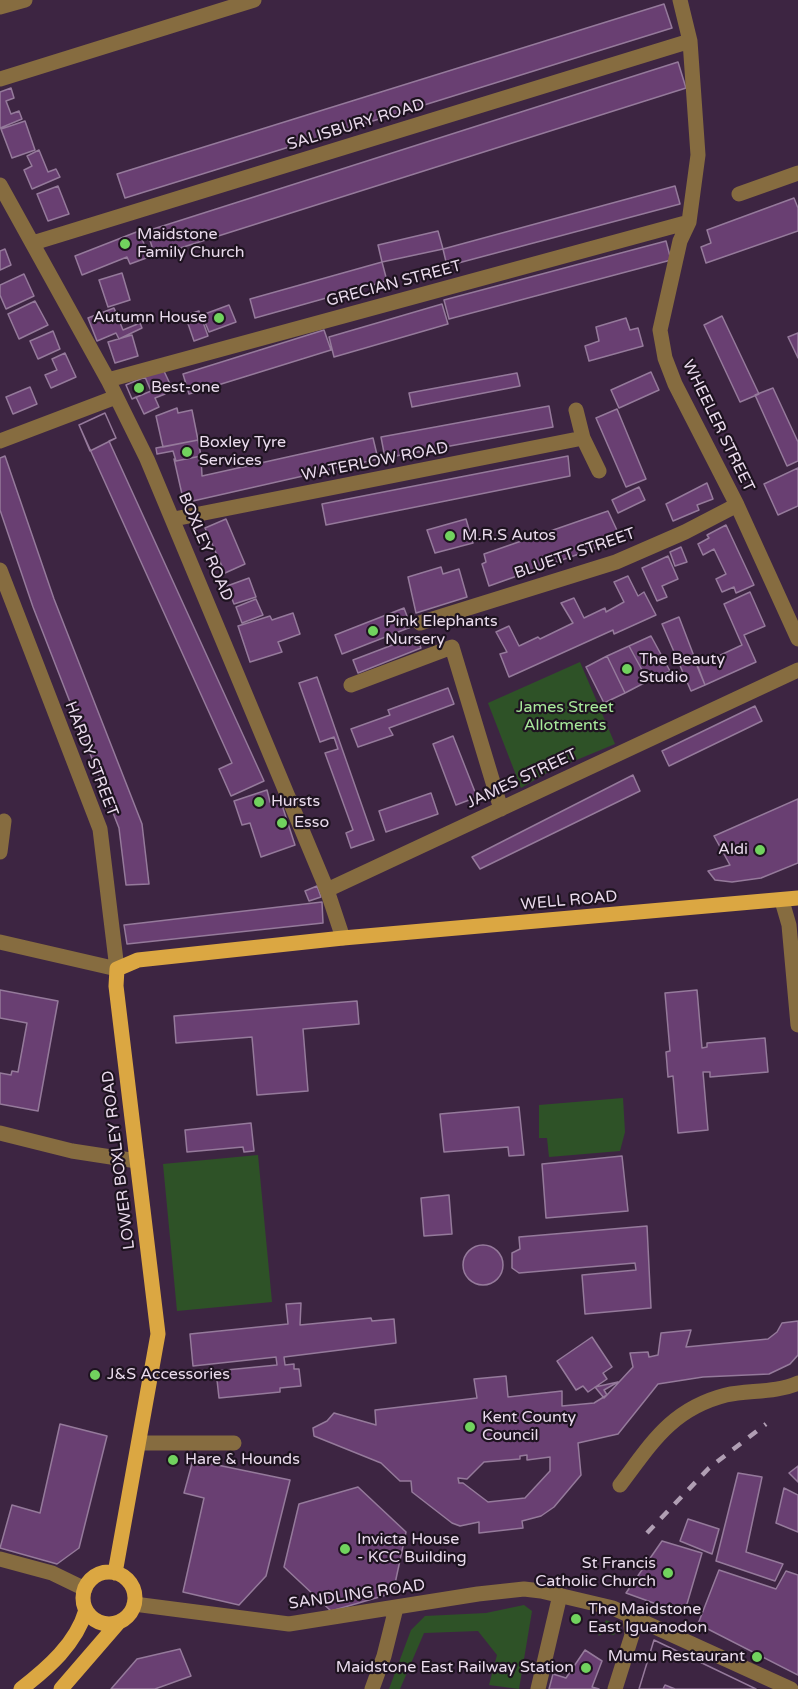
<!DOCTYPE html>
<style>
body{margin:0}
canvas{display:block;background:#3d2542}
</style>
<canvas width="798" height="1689"></canvas>
<script>
const context = document.querySelector('canvas').getContext('2d');
context.lineJoin = 'round';
function fill(path, color) { context.fillStyle = color; context.fill(path, 'evenodd'); }
function stroke(path, color, width, dash) { context.strokeStyle = color; context.lineWidth = width; context.lineCap = dash ? 'butt' : 'round'; context.setLineDash(dash || []); context.stroke(path); }
function label(font, color, halo, rows, align = 'center') {
  context.font = font + ' "Varela Round",sans-serif'; context.lineWidth = 4.5; context.setLineDash([]); context.textBaseline = 'middle'; context.strokeStyle = halo; context.fillStyle = color; for (const [text, x, y, turn = 0] of rows) {
    context.save(); context.translate(x, y); context.rotate((+turn || 0) * Math.PI / 180); context.textAlign = isNaN(turn) ? turn : align; if (halo) context.strokeText(text, 0, 0); context.fillText(text, 0, 0); context.restore();
  }
}
fill(new Path2D(`
 M580 662 615 744 550 771 521 788 488 703Z
 M623 1098 625 1132 620 1151 549 1157 547 1138H539V1105Z
 M258 1155 272 1302 177 1311 163 1164Z
 M524 1605 532 1611 519 1689 489 1685 497 1655 478 1631 424 1633 400 1689H389L411 1630 425 1616 486 1613Z
 M606 1620 619 1625 614 1635 605 1633 598 1636Z`), '#2e5227');
const building = new Path2D(`
 M664 4 672 28 125 198 117 174Z
 M678 62 686 88 155 256 147 231Z
 M11 88 14 98 6 101 11 114 19 111 22 119 0 128V92Z
 M25 121 35 150 12 158 1 129Z
 M39 150 48 172 56 169 60 177 32 189 24 170 32 166 27 156Z
 M58 186 69 214 48 221 37 194Z
 M675 186 680 204 447 266 443 249Z
 M794 198 798 208V231L706 263 701 247 711 243 707 230Z
 M139 231 149 257 130 264 127 257 82 275 75 256Z
 M438 231 443 249 382 262 378 245Z
 M666 241 671 260 449 319 444 300Z
 M5 249 11 265 0 270V251Z
 M382 262 387 281 255 318 250 299Z
 M122 273 130 300 108 307 99 280Z
 M24 274 34 296 6 309 0 295V285Z
 M35 301 48 325 19 339 8 314Z
 M442 304 448 324 334 357 329 337Z
 M229 305 236 322 209 332 202 315Z
 M114 308 123 330 140 323 142 328 119 339 116 333 97 341 88 318Z
 M199 311 208 336 194 341 185 315Z
 M722 316 759 394 740 402 704 325Z
 M626 318 630 330 638 328 643 346 589 361 585 346 599 341 596 327Z
 M324 330 331 350 189 394 183 374Z
 M53 331 60 349 38 359 30 341Z
 M798 333V358L788 337Z
 M132 335 138 356 115 363 108 342Z
 M65 353 76 377 51 388 45 375 57 370 52 359Z
 M163 369 171 386 163 389 165 394 155 398 159 407 144 414 136 397 132 399 126 385Z
 M651 372 659 390 619 408 611 390Z
 M517 373 520 386 412 407 409 393Z
 M145 377 151 391 132 399 126 385Z
 M30 387 37 404 13 414 6 397Z
 M773 388 798 442V461L787 466 755 395Z
 M549 406 553 427 385 458 381 437Z
 M177 408 178 413 192 410 198 440 163 447 156 416Z
 M617 409 646 479 626 487 596 418Z
 M105 413 116 438 109 441 264 781 231 796 219 769 232 763 79 425Z
 M105 413 116 438 90 451 79 425Z
 M373 438 378 459 184 503 174 459 176 461 201 456 202 476Z
 M198 440 201 456 176 461 173 451 157 454 156 448Z
 M5 456 54 599 142 824 149 884 126 885 119 828 33 607 0 510V458Z
 M568 456 570 476 326 525 322 504Z
 M798 468V506L778 515 764 484Z
 M707 483 713 499 697 505 699 510 673 521 666 504Z
 M639 487 645 500 618 513 612 500Z
 M608 511 621 539 489 586 482 564 486 562 484 554Z
 M226 519 245 564 225 573 205 528Z
 M466 519 473 543 435 553 427 530Z
 M726 525 754 585 736 593 734 587 722 592 716 579 726 574 714 549 703 555 698 544 709 538 707 535Z
 M681 547 687 562 675 566 670 552Z
 M668 556 678 579 662 586 667 597 657 601 642 568Z
 M441 567 443 574 459 569 467 597 416 613 408 577Z
 M628 576 638 596 644 592 656 615 614 634 613 630 509 677 500 654 507 652 496 632 509 626 519 646 538 637 540 639 573 623 561 603 574 598 584 618 605 608 606 612 624 602 614 582Z
 M249 578 256 597 234 604 227 586Z
 M750 592 765 626 744 635 756 662 705 685 697 666 742 645 724 604Z
 M256 599 263 615 242 623 236 607Z
 M404 608 411 627 342 654 335 635Z
 M293 613 300 634 278 642 282 652 250 662 238 626 270 616 272 620Z
 M679 617 705 685 691 691 662 624Z
 M416 636 421 648 358 673 353 660Z
 M651 636 670 671 648 681 629 646Z
 M629 646 648 681 625 693 607 656Z
 M607 656 625 693 604 703 586 667Z
 M317 677 374 840 351 848 346 833 353 830 325 753 338 749 334 737 320 742 299 683Z
 M448 688 454 704 389 728 393 735 358 747 351 729 390 715 388 710Z
 M755 706 762 721 669 766 662 751Z
 M453 736 477 797 456 805 433 744Z
 M633 775 640 791 480 869 472 857Z
 M267 790 270 802 280 799 295 845 261 857 250 823 242 825 234 801Z
 M431 793 438 814 386 832 379 811Z
 M798 799V863L761 878 732 882 715 880 708 871 730 865 714 836Z
 M317 886 321 897 309 901 305 891Z
 M322 902 323 923 127 944 124 925Z
 M0 990 58 1001 38 1111 0 1104V1073L11 1075 12 1071 18 1072 27 1023 0 1018Z
 M697 990 702 1048 707 1047V1043L765 1038 768 1072 710 1077V1072H703L708 1130 678 1133 673 1076 668 1077 666 1052 670 1051 665 993Z
 M357 1001 359 1024 303 1029 308 1091 257 1095 252 1037 176 1043 174 1016Z
 M519 1107 524 1155 509 1156 508 1147 444 1152 440 1114Z
 M251 1123 254 1151 244 1152 243 1147 187 1152 185 1130Z
 M622 1156 628 1211 546 1218 542 1164Z
 M449 1195 452 1234 424 1236 421 1198Z
 M647 1226 651 1308 585 1314 582 1275 636 1270 635 1263 519 1273 512 1268V1253L520 1249 519 1237Z
 M463 1265a20 20 0 1 1 40 0a20 20 0 1 1-40 0Z
 M301 1303 300 1325 371 1318 372 1321 394 1319 396 1343 284 1357 285 1365 294 1364V1369H299L301 1386 280 1388V1392L219 1398 216 1371 277 1365 276 1357 193 1366 190 1334 288 1324 286 1304Z
 M798 1321V1355L790 1364 769 1374 703 1377 658 1384 618 1434 578 1443 581 1475 554 1507 541 1516 522 1521 523 1528 479 1533V1522L460 1526 452 1523 412 1492 411 1481H400L381 1463 314 1436 313 1428 327 1421 334 1413 376 1425 375 1410 477 1398 474 1379 506 1376 508 1397 562 1391V1406L594 1403 607 1395 633 1367 630 1353 648 1352 649 1357 658 1355 661 1333 691 1330 686 1347 768 1339 777 1332 782 1323ZM527 1455V1460L550 1457V1471L525 1498 488 1502 463 1483H459L458 1478 467 1479 484 1462 520 1459V1456Z
 M592 1337 612 1367 603 1373 607 1379 588 1392 583 1386 576 1390 557 1361Z
 M618 1382 604 1390 607 1395 604 1398 595 1387Z
 M60 1424 107 1436 79 1548 57 1564 0 1548 12 1505 40 1513Z
 M193 1460 290 1480 266 1576 239 1605 183 1592 204 1498 184 1493Z
 M798 1466V1482L789 1473Z
 M738 1473 762 1477 746 1552 783 1564 775 1581 716 1561Z
 M358 1487 406 1532 393 1593 331 1611 284 1567 299 1504Z
 M784 1488 798 1495V1532L776 1523Z
 M688 1519 719 1529 712 1554 680 1541Z
 M662 1541 702 1553 684 1614 626 1593Z
 M719 1570 776 1589 786 1571 798 1575V1675L698 1624Z
 M654 1640 756 1689H675L665 1685 663 1689H639Z
 M654 1640 756 1689H639Z
 M180 1649 191 1676 155 1689H111L137 1659Z
 M585 1650 602 1661 592 1687 599 1689H549L553 1674 566 1678Z`);
fill(building, '#693f72');
stroke(building, '#957a9b', 1.5);
stroke(new Path2D(`
 M680 0 690 41 698 155 689 222 680 241 660 330 665 358 675 384 737 505 798 639
 M0 7 25 0
 M0 79 254 0
 M0 185 108 380 147 459 327 890 343 938
 M739 194 798 173
 M33 243 690 41
 M108 380 689 222
 M576 410 583 438 599 471
 M0 441 116 397
 M174 519 583 438
 M0 570 100 829 117 969 0 942
 M420 623 616 562 685 532 737 505
 M351 685 452 647 501 809
 M0 852 4 821
 M327 890 798 670
 M782 901 789 925 798 1025
 M0 1133 72 1151 137 1161
 M140 1443H234
 M620 1485C651 1444 671 1409 726 1395 749 1390 776 1393 798 1383
 M0 1559 52 1573 85 1589
 M134 1604 289 1624 478 1594 524 1589 541 1591 613 1608 791 1689
 M372 1689 384 1656 396 1608
 M538 1689 560 1595
 M615 1689 632 1635 630 1617`), '#866c40', 15);
stroke(new Path2D(`
 M83 1598a26 26 0 1 1 52 0a26 26 0 1 1-52 0Z
 M115 1573 158 1334 116 986 117 969 138 960 343 938 798 898
 M21 1689C48 1668 76 1644 86 1610
 M61 1689 118 1623`), '#dba742', 15);
stroke(new Path2D(`
 M647 1533 709 1468 766 1424`), '#b09eb3', 4.5, [10, 10]);
for (const [x, y, r, color] of [
 [125,244,6,"#71d25e"],
 [219,318,6,"#71d25e"],
 [139,388,6,"#71d25e"],
 [187,452,6,"#71d25e"],
 [450,536,6,"#71d25e"],
 [373,631,6,"#71d25e"],
 [627,669,6,"#71d25e"],
 [259,802,6,"#71d25e"],
 [282,823,6,"#71d25e"],
 [760,850,6,"#71d25e"],
 [95,1375,6,"#71d25e"],
 [470,1427,6,"#71d25e"],
 [173,1460,6,"#71d25e"],
 [345,1549,6,"#71d25e"],
 [668,1573,6,"#71d25e"],
 [576,1619,6,"#71d25e"],
 [757,1657,6,"#71d25e"],
 [586,1668,6,"#71d25e"]
]) { const dot = new Path2D(); dot.arc(x, y, r, 0, 2 * Math.PI); context.fillStyle = color; context.fill(dot); stroke(dot, '#1e1320', 2); }
label('16px', '#eadbed', '#1e1320', [
 ["SALISBURY ROAD",356,125,-17],
 ["GRECIAN STREET",394,284,-15],
 ["WHEELER STREET",718,426,64],
 ["WATERLOW ROAD",375,462,-11],
 ["BOXLEY ROAD",205,547,67],
 ["BLUETT STREET",575,554,-19],
 ["HARDY STREET",91,759,69],
 ["JAMES STREET",522,779,-25],
 ["WELL ROAD",569,901,-5],
 ["LOWER BOXLEY ROAD",119,1160,-97],
 ["SANDLING ROAD",357,1595,-8]
]);
label('16px', '#eadbed', '#1e1320', [
 ["Maidstone",137,235],
 ["Family Church",137,253],
 ["Autumn House",207,318,"right"],
 ["Best-one",151,388],
 ["Boxley Tyre",199,443],
 ["Services",199,461],
 ["M.R.S Autos",462,536],
 ["Pink Elephants",385,622],
 ["Nursery",385,640],
 ["The Beauty",639,660],
 ["Studio",639,678],
 ["Hursts",271,802],
 ["Esso",294,823],
 ["Aldi",748,850,"right"],
 ["J&S Accessories",107,1375],
 ["Kent County",482,1418],
 ["Council",482,1436],
 ["Hare & Hounds",185,1460],
 ["Invicta House",357,1540],
 ["- KCC Building",357,1558],
 ["St Francis",656,1564,"right"],
 ["Catholic Church",656,1582,"right"],
 ["The Maidstone",588,1610],
 ["East Iguanodon",588,1628],
 ["Mumu Restaurant",745,1657,"right"],
 ["Maidstone East Railway Station",574,1668,"right"]
], 'left');
label('16px', '#a8e99b', '#1e1320', [
 ["James Street",565,708],
 ["Allotments",565,726]
]);
</script>
